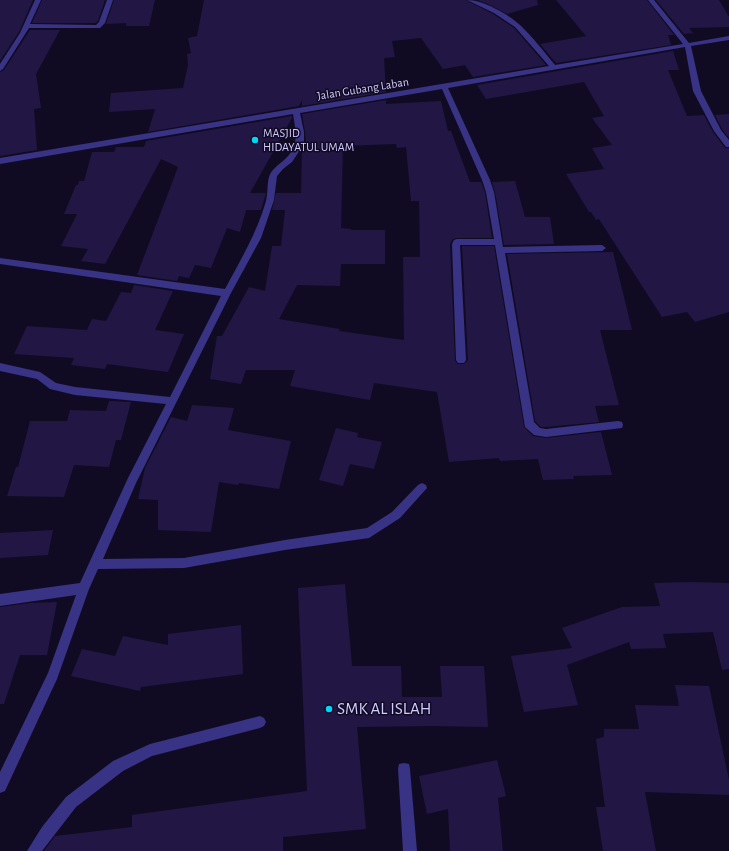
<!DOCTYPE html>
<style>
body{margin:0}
canvas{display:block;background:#100b22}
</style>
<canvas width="729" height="851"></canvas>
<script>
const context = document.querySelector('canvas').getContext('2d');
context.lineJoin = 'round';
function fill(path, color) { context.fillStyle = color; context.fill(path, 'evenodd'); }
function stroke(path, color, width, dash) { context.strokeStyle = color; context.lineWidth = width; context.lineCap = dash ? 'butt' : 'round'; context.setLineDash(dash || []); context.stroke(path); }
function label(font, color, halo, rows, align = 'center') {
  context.font = font + ' "Alegreya Sans",sans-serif'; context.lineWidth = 3; context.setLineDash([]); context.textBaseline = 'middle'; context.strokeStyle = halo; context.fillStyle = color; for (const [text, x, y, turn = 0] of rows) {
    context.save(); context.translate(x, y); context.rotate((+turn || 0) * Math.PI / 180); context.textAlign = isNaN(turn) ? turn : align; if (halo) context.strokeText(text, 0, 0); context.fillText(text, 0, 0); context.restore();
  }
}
fill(new Path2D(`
 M0 0H33L19 32 0 61Z
 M42 0H105L98 21 95 23H32Z
 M114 0H155L149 26H126V23L106 24Z
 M204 0H466L493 14 514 28 546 65 473 77 465 65 443 69 421 38 392 41 395 57 384 58 386 92 302 106V100L299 106 148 132 155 109 109 112 111 93 183 88 188 65 187 54 191 53 188 38 197 36Z
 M477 0H537L538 5 507 14 488 4Z
 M556 0H647L674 35H668L671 45 556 63 540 44 586 36Z
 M656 0H719L729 17V27L689 28 693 33 684 34Z
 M30 30H60L36 74 41 108 34 109 37 150 0 156V72L4 70Z
 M673 51 679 70H668L687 116 704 115 713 132 725 148H729V312L695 322 687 312 662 317 599 219 596 220 591 212H589L566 174 604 169 592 148 612 145 592 118 604 116 584 82 486 99 477 85Z
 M386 100V104L441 101 448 131H451L470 182H481L485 192 492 238H457L453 239 450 244 455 361 458 364H464L468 360 462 246H494L524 427 533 436 546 438 601 432 612 475 573 476 574 479 543 480 538 459 500 461 499 458 449 462 437 392 374 383 370 400 290 386 295 370H246L241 384 210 379 217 336H222L249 287 265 291 272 246H281L285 210H272L276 193H301L302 150 306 144 305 132 302 114ZM396 144 397 148 406 147 411 201H419L420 257H403L404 340 339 331 340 329 279 319 297 285 340 286 341 264H385V230H351V229L341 228 343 146Z
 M729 114V138L722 129 715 115Z
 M292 116V118L250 193H266L261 210H246L240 232 227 228 211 268 195 265 189 278 179 276 177 281 137 275 178 167 161 159 105 264 81 261 88 249 61 246 77 214H64L76 185H78L79 181H84L92 152H114L116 147H144L146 141Z
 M515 181 525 217H550L554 244 504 245 495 192 492 182Z
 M613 252 632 330H600L619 405 595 406 599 422 546 427H541L535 421 507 254Z
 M134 285 173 291 155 330 184 334 168 372 107 364 105 369 71 365 74 358 14 354 27 326 87 330 92 319 106 321 121 292 131 293Z
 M109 401 131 402 121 440H116L109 467 74 465 64 497 7 496 16 467H18L30 421H67L70 410 106 411Z
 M192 405 234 408 228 430 291 441 279 489 239 483 238 485 219 482 211 532 158 530V500L138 499 145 468 171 417 187 421Z
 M336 428 358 433 357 437 382 442 374 469 350 464 343 486 319 480Z
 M53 530 48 555 0 558V533Z
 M689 582 729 583V669L722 670 713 632 663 634 666 648 631 649 629 642 567 665 578 705 524 712 511 656 572 648 562 628 622 607 660 606 654 583Z
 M345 584 352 666H401L402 697H442L440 666H484L488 727 432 726 357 727 366 829 283 837V851H44L55 836 132 827V815L307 791 298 588Z
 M57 602 47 655H20L4 704H0V607L30 603Z
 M241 625 243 674 141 687 140 691 71 676 82 649 115 656 123 636 168 645V634Z
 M675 685 709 686 729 780V795L645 792 656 851H603L596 807H605L596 739 604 737V729H639L635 705 679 706Z
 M497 760 506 796 498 798 503 851H450L448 809 427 814 419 776Z`), '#211644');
fill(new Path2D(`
 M35 0H41L30 24 96 25 99 22 107 0H113L105 23 100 28H29L3 69 0 71V64L20 33Z
 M467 0C483 0 508 14 520 25 533 37 544 52 555 65L683 44 648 0H654L689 43 729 36V40L691 46 701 91 721 130 729 140V147H726L714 131 693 91 685 47 448 88 490 180 494 192 503 247 602 245 606 248 602 251 505 253 534 422 540 428 546 429 618 421 622 422 623 425 622 428 546 437 534 435 525 427 495 245H460L466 360 464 363H458L456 360 452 244 454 240 457 239H494L486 192 482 180 442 89 300 113 304 132V144L292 162 283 169 277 176 274 200 261 238 231 293 136 483 103 559 184 558 285 540 367 528 392 512 418 485 422 483 426 485 427 488 400 518 369 538 285 550 184 568 98 569 89 589 57 679 5 791 0 793V772L48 673 76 595 0 606V594L80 583 128 478 166 404 75 395 50 389 37 379 0 371V363L40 372 56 383 75 387 170 397 221 296 0 264V258L225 289C240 261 257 233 266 201 268 193 267 184 269 177 271 170 278 165 283 161 300 147 296 133 293 114L0 164V158L549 66 515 27 494 13Z
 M260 716 264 718 266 722 264 726 260 728 152 756 123 771 76 807 42 851H27L42 827 66 797 113 761 150 744Z
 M404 763 409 764 410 769 417 851H403L398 769 399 764Z`), '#383384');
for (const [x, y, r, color] of [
 [255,140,4,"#00d7f7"],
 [329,709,4,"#00d7f7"]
]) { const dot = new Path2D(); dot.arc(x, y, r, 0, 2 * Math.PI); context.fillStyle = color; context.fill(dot); stroke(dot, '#100b22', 1.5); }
label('12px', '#d4ccff', '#100b22', [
 ["Jalan Gubang Laban",363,89,-9]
]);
label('12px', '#d4ccff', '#100b22', [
 ["MASJID",263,133],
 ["HIDAYATUL UMAM",263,147]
], 'left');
label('17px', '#d4ccff', '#100b22', [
 ["SMK AL ISLAH",337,709]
], 'left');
</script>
